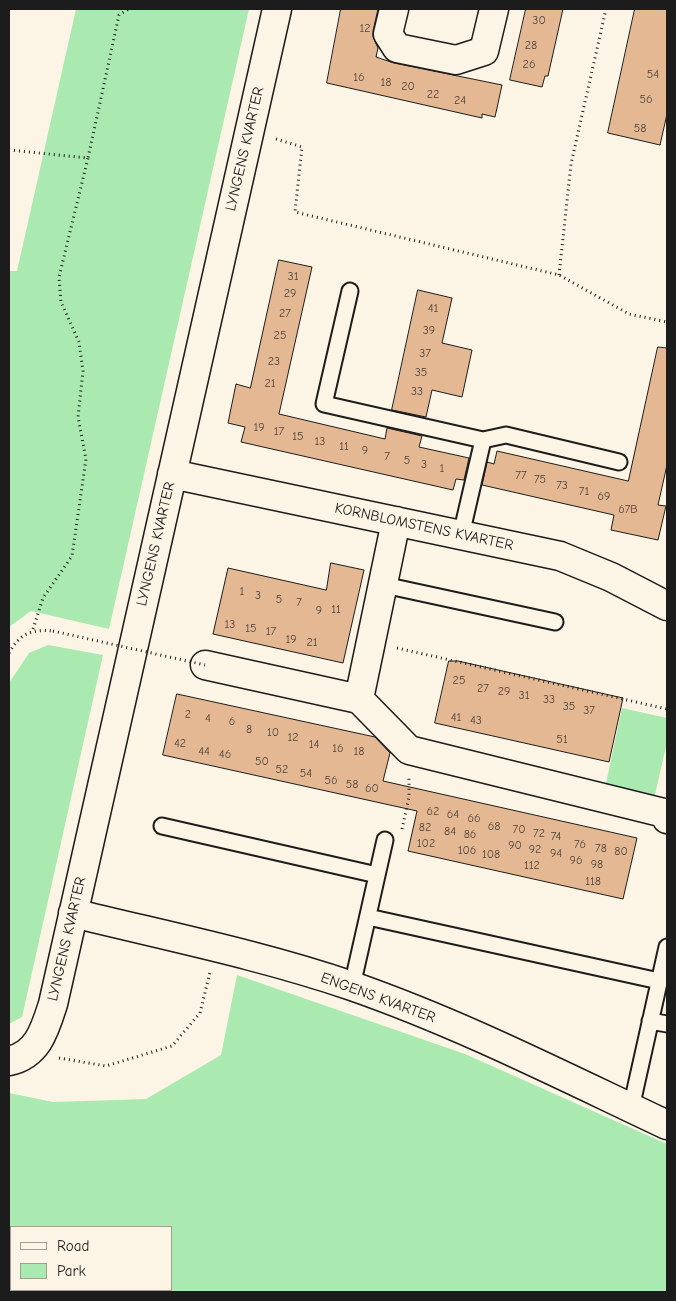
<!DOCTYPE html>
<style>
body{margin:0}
#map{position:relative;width:676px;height:1301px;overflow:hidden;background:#fcf5e5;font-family:"Comic Neue",sans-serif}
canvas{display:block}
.frame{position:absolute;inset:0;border:10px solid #1c1c1c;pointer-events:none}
.legend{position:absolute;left:10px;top:1226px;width:162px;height:65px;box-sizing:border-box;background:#fcf5e5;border:1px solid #a29e95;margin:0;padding:6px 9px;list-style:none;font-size:15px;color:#1c1c1c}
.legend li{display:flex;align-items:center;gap:10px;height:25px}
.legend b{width:25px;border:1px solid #a29e95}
</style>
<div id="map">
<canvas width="676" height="1301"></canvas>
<div class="frame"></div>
<ul class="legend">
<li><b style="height:6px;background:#fcf5e5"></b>Road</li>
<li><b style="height:14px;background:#aaeab1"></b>Park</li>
</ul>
</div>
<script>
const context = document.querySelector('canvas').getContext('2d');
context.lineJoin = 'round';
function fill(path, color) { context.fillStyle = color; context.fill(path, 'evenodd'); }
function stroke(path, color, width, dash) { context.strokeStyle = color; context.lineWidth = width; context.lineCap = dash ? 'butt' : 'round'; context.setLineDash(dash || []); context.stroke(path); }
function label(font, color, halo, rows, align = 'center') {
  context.font = font + ' "Comic Neue",sans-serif'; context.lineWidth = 4.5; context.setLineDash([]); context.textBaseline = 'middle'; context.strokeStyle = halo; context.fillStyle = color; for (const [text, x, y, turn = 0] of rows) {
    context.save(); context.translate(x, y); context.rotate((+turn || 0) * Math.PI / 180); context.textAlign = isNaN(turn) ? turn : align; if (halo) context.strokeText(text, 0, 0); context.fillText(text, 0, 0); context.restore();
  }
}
fill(new Path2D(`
 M76 9H249L109 629 31 611 9 627V271H17Z
 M48 645 103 655 22 1017 9 1024V683L29 653Z
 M622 708 667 718V742L654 799 605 788Z
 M237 975 465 1054 667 1144V1292H9V1093L53 1102 146 1099 221 1055ZM11 1227H171V1290H11Z`), '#aaeab1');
const building = new Path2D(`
 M341 9H378L373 31V37L378 48 376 57 394 63 502 85 495 117 482 114V118L327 83Z
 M526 9H563L548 76H545L542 87 510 80Z
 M635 9H667V114L660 145 608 133Z
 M279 260 312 267 279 414 385 439 387 428 422 436 419 447 469 458 464 480 456 479 453 490 241 442 245 427 228 423 236 384 250 388Z
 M418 290 452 298 442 343 472 350 462 397 432 390 426 417 392 410Z
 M658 347 667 348V465L658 505 666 506 658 540 611 530 614 515 482 485 487 462 494 464 497 451 628 481Z
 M331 563 364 570 343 663 213 634 228 568 326 590Z
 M449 661H458L623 698 609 762 435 723Z
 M177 694 375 737 390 753 383 781 637 838 623 899 408 851 417 811 163 755Z`);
fill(building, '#e3b893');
stroke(building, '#1c1c1c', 1);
const service = new Path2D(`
 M350 291 324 404 483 440 461 535
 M483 440 506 435 619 462
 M384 585 555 622
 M162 826 377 875
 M368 917 659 981
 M352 986 385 840
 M650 1021 667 1024
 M631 1108 667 947`);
const minor = new Path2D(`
 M394 9 388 34 397 48 456 60 484 51 494 9
 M172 474 560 556 611 577 667 606
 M205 665 359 699 409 750 664 813 667 819
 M359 699 396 521
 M73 913C166 936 261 955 352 986 461 1024 563 1076 667 1125
 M9 1061C38 1055 45 1029 53 1004L277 9`);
stroke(service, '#1c1c1c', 19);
stroke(minor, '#1c1c1c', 31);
stroke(new Path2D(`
 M276 139 302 147 295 212 559 275 629 314 667 322
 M9 150 88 158 119 15 129 9
 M559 275 571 164 606 9
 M33 629 43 598 72 556 86 459 78 417 83 371 79 342 61 302 59 277 88 158
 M397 648 667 709
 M9 653C20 633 32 629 53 631
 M402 829 409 797V778
 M59 1058 106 1066 172 1046 200 1013 210 972`), '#1c1c1c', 3, [1, 4]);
stroke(service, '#fcf5e5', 15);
stroke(minor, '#fcf5e5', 28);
stroke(new Path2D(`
 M53 631 205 665`), '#1c1c1c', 3, [1, 4]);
label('12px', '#4e433a', null, [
 ["30",539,21],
 ["12",365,29],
 ["28",531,46],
 ["26",529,65],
 ["54",653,75],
 ["16",359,78],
 ["18",386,83],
 ["20",408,87],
 ["22",433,95],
 ["56",646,100],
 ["24",460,101],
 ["58",640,129],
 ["31",293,277],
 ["29",290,294],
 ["41",433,309],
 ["27",285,314],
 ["39",429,331],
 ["25",280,336],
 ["37",425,354],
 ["23",274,362],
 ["35",421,373],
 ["21",270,384],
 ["33",417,392],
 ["19",259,428],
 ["17",279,432],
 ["15",298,437],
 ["13",320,442],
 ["11",344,447],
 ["9",365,451],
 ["7",387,457],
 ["5",407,461],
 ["3",424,465],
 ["1",442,469],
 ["77",521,476],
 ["75",540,480],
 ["73",562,486],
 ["71",584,492],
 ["69",604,497],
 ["67B",628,510],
 ["1",242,592],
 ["3",258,596],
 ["5",279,600],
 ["7",299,603],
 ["11",336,610],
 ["9",319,611],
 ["13",230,625],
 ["15",251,629],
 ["17",271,632],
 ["19",291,640],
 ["21",312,643],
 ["25",459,681],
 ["27",483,689],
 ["29",504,692],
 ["31",524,696],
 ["33",549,700],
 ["35",569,707],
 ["37",589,711],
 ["2",188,715],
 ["41",456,718],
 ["4",208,719],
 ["43",476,721],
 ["6",232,722],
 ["8",249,730],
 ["10",273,733],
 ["12",293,738],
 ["51",562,740],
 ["42",180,744],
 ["14",314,745],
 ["16",338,749],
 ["44",204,752],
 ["18",359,752],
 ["46",225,755],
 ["50",262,762],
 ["52",282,770],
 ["54",306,774],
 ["56",331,781],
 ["58",352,785],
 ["60",372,789],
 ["62",433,812],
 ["64",453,815],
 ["66",474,819],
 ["68",494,827],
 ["82",425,828],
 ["70",519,830],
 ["84",450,832],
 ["72",539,834],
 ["86",470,835],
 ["74",556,837],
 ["102",426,844],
 ["76",580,845],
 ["90",515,846],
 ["78",601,849],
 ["92",535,850],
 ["106",467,851],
 ["80",621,852],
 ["94",556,854],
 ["108",491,855],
 ["96",576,861],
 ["98",597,865],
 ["112",532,866],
 ["118",593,882]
]);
label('15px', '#1c1c1c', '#fcf5e5', [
 ["LYNGENS KVARTER",245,149,-77],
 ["KORNBLOMSTENS KVARTER",424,527,12],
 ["LYNGENS KVARTER",156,544,-77],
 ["LYNGENS KVARTER",67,939,-77],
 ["ENGENS KVARTER",378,998,20]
]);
</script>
